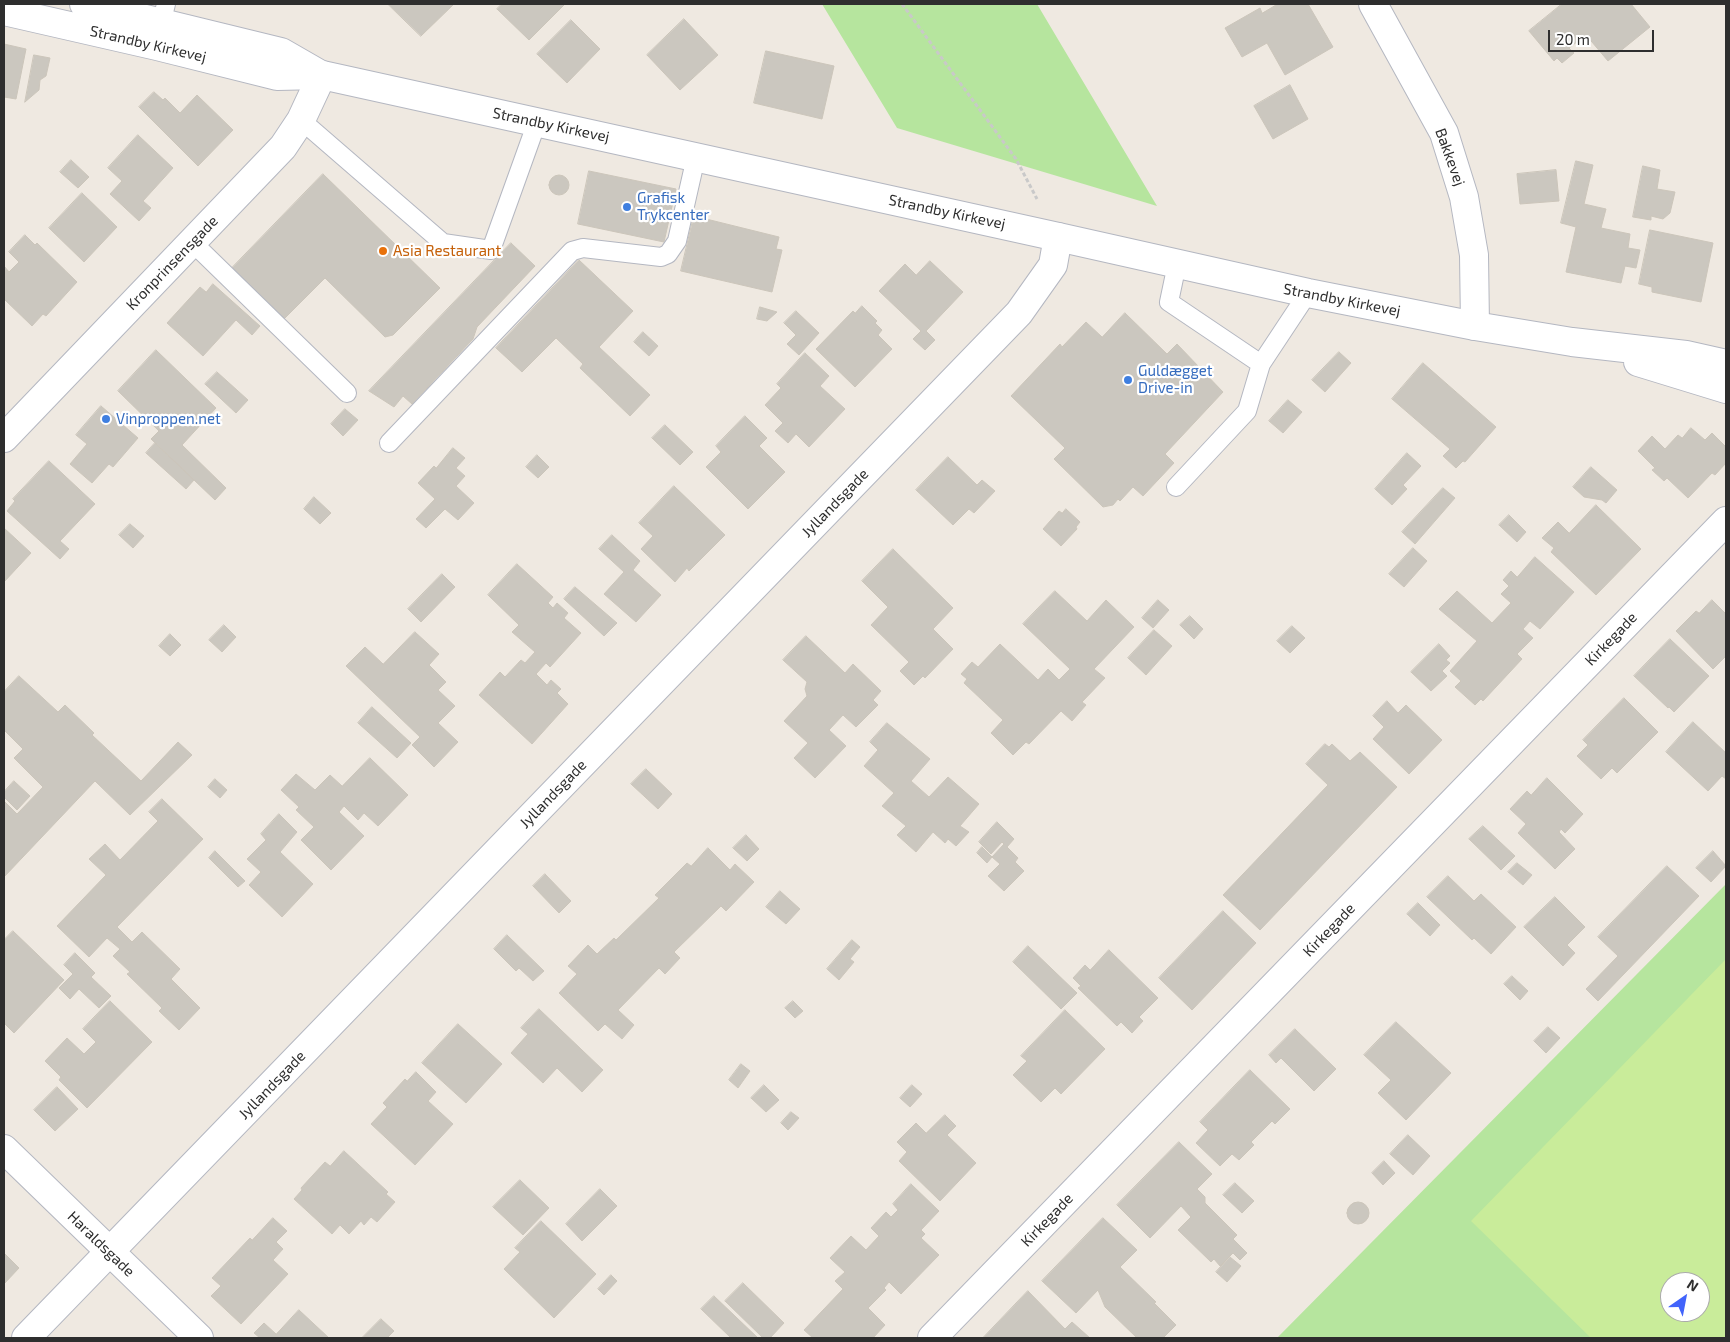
<!DOCTYPE html>
<meta charset="utf-8">
<style>
body{margin:0}
#map{position:relative;width:1730px;height:1342px;overflow:hidden;background:#efe9e1;font-family:"Exo 2",sans-serif}
canvas{display:block}
.frame{position:absolute;inset:0;border:5px solid #2e2e2e;pointer-events:none}
.north{position:absolute;left:1660px;top:1272px;width:50px;height:50px;box-sizing:border-box;background:#fff;border:1px solid #ababab;border-radius:50%;rotate:33deg;font-size:14px;font-weight:700;line-height:20px;text-align:center;color:#2e2e2e}
.north::after{content:'';display:block;margin:auto;width:18px;height:22px;background:#4264fb;clip-path:polygon(50% 0,100% 100%,50% 72%,0 100%)}
.scale{position:absolute;left:1548px;top:30px;width:106px;height:22px;box-sizing:border-box;border:2px solid #2e2e2e;border-top:0;padding-left:6px;font-size:15px;line-height:18px;white-space:nowrap;color:#2e2e2e;-webkit-text-stroke:4px #fff;paint-order:stroke}
</style>
<div id="map">
<canvas width="1730" height="1342"></canvas>
<div class="frame"></div>
<div class="north">N</div>
<div class="scale">20 m</div>
</div>
<script>
const context = document.querySelector('canvas').getContext('2d');
context.lineJoin = 'round';
function fill(path, color) { context.fillStyle = color; context.fill(path, 'evenodd'); }
function stroke(path, color, width, dash) { context.strokeStyle = color; context.lineWidth = width; context.lineCap = dash ? 'butt' : 'round'; context.setLineDash(dash || []); context.stroke(path); }
function label(font, color, halo, rows, align = 'center') {
  context.font = font + ' "Exo 2",sans-serif'; context.lineWidth = 4.5; context.setLineDash([]); context.textBaseline = 'middle'; context.strokeStyle = halo; context.fillStyle = color; for (const [text, x, y, turn = 0] of rows) {
    context.save(); context.translate(x, y); context.rotate((+turn || 0) * Math.PI / 180); context.textAlign = isNaN(turn) ? turn : align; if (halo) context.strokeText(text, 0, 0); context.fillText(text, 0, 0); context.restore();
  }
}
fill(new Path2D(`
 M822 4H1037L1157 206 897 128Z
 M1726 884V1338H1277ZM1670 1282H1700V1312H1670Z`), '#b6e59e');
fill(new Path2D(`
 M1726 959V1338H1591L1471 1221ZM1670 1282H1700V1312H1670Z`), '#c9ec9a');
const building = new Path2D(`
 M388 4H454L421 36Z
 M502 4H565L529 40 497 9Z
 M1278 4H1308L1333 47 1285 75 1267 43 1242 57 1225 28 1260 8 1262 13Z
 M1562 4H1631L1650 27 1608 61 1586 35 1569 48 1574 53 1562 63 1557 58 1554 61 1529 31Z
 M684 19 718 55 680 90 647 55Z
 M571 20 600 49 567 83 537 54Z
 M4 44 26 49 16 99 4 97Z
 M766 51 834 66 822 119 754 103Z
 M34 55 50 58 46 76 40 80 39 90 25 102Z
 M1290 85 1308 119 1273 139 1254 106Z
 M154 92 163 100 165 98 180 113 197 95 233 130 198 166 139 107Z
 M138 135 173 168 143 201 151 208 139 221 110 194 122 181 108 168Z
 M71 160 89 177 78 188 60 172Z
 M1576 161 1593 165 1584 204 1606 209 1601 228 1630 234 1628 248 1640 250 1636 268 1625 266 1621 283 1566 272 1576 227 1561 223Z
 M1643 166 1660 170 1657 189 1675 192 1670 213 1663 219 1651 216V220L1633 217Z
 M1556 170 1559 201 1520 204 1517 174Z
 M589 171 676 189 664 242 578 224Z
 M323 174 440 288 393 335 385 337 325 278 284 319 232 268Z
 M549 185a10 10 0 1 1 20 0a10 10 0 1 1-20 0Z
 M82 193 117 227 84 262 49 228Z
 M694 216 779 237 776 249 782 250 772 292 681 271Z
 M1650 230 1713 243 1701 302 1652 292V287L1639 284Z
 M25 235 35 245 37 243 77 282 46 316 43 314 32 326 4 299V266L9 272 19 262 9 252Z
 M511 243 535 266 477 327 473 339 412 404 403 396 394 407 369 391Z
 M579 260 633 311 599 347 650 395 630 416 580 368 583 364 556 338 522 372 496 348Z
 M930 261 963 292 926 331 935 340 925 350 913 339 921 331 879 291 905 264 916 275Z
 M213 284 260 326 252 335 236 320 203 356 167 323 200 287 206 292Z
 M862 306 877 321 875 323 882 330 878 335 892 349 855 387 816 349 853 311 855 313Z
 M760 307 777 312 767 321 757 319Z
 M796 311 819 333 799 355 787 344 796 335 784 323Z
 M1125 313 1167 354 1177 344 1223 392 1165 454 1174 463 1143 496 1133 487 1120 501 1118 499 1113 505 1103 507 1054 459 1065 448 1011 396 1060 344 1062 347 1086 322 1102 337Z
 M643 332 658 346 649 356 634 342Z
 M156 350 216 408 182 445 226 488 215 500 151 439 159 431 118 391Z
 M1339 352 1351 363 1325 392 1312 380Z
 M805 353 829 376 820 386 845 409 809 447 796 434 788 443 775 431 783 423 765 405 781 388 777 384Z
 M1423 363 1496 427 1465 462 1463 461 1456 468 1443 456 1450 449 1392 399Z
 M217 372 248 400 236 413 205 384Z
 M1288 400 1302 412 1283 433 1269 421Z
 M101 406 138 438 113 467 109 464 92 483 70 464 87 444 76 435Z
 M345 409 358 420 343 436 331 424Z
 M745 416 767 438 759 446 785 472 748 509 706 467 721 452 716 446Z
 M665 425 693 452 680 465 652 438Z
 M1691 428 1705 440 1712 433 1726 447V463L1715 475 1712 473 1688 498 1667 478 1664 481 1652 470 1655 468 1638 451 1652 436 1665 449 1678 435 1682 438Z
 M155 443 194 480 186 489 146 453Z
 M453 448 465 458 456 468 465 476 456 486 474 503 458 520 445 509 426 528 416 519 435 499 418 483 434 466 436 468Z
 M1407 453 1421 466 1403 485 1407 489 1392 505 1375 489Z
 M537 455 549 467 538 478 526 467Z
 M948 457 977 485 982 480 995 491 974 513 969 509 953 525 916 490Z
 M49 461 95 504 60 541 69 549 60 559 7 511 15 501 13 499Z
 M1591 467 1617 490 1606 503 1602 500 1584 497 1573 487Z
 M674 486 725 535 689 571 687 568 675 582 641 549 653 536 639 523Z
 M1443 488 1455 498 1415 544 1402 532Z
 M314 497 331 513 320 524 304 509Z
 M1596 505 1641 549 1596 595 1551 552 1554 548 1542 538 1558 522 1569 533Z
 M1066 509 1080 522 1076 527 1077 529 1061 546 1043 529 1059 511 1062 513Z
 M1509 515 1526 532 1517 542 1499 525Z
 M130 524 144 536 133 548 119 535Z
 M4 528 31 553 4 582Z
 M612 535 640 561 633 570 661 595 636 622 604 594 624 572 599 549Z
 M1413 548 1427 561 1404 587 1389 574Z
 M893 549 953 608 933 629 953 649 925 678 923 676 914 685 900 671 909 662 871 625 888 607 862 581Z
 M1535 557 1574 592 1540 629 1530 621 1523 629 1533 638 1517 654 1522 659 1483 701 1481 699 1475 705 1455 687 1461 681 1450 671 1477 641 1439 609 1457 591 1492 623 1511 603 1501 594 1509 586 1503 580 1511 571 1517 577Z
 M517 564 553 597 548 603 553 608 557 603 568 613 564 618 581 633 550 667 546 663 536 674 547 685 551 680 561 689 557 693 568 704 532 744 479 695 500 672 505 677 521 660 525 663 535 652 512 632 519 625 488 595Z
 M442 574 455 587 421 622 408 609Z
 M575 587 617 623 604 636 564 599Z
 M1055 591 1087 621 1106 600 1134 627 1094 669 1105 678 1082 702 1086 705 1072 721 1061 711 1029 744 1026 742 1013 755 991 733 1003 720 964 683 967 679 961 674 972 662 978 667 1000 644 1038 680 1048 669 1059 680 1070 669 1023 624Z
 M1158 600 1169 610 1153 628 1142 618Z
 M1712 600 1726 614V656L1713 669 1676 631 1696 611 1699 613Z
 M1190 616 1203 629 1194 639 1180 625Z
 M224 625 236 637 222 652 209 640Z
 M1292 626 1305 638 1290 653 1277 641Z
 M1154 630 1172 646 1146 675 1128 658Z
 M415 632 439 654 429 665 446 682 438 690 455 706 438 723 458 742 434 767 412 745 420 737 346 666 365 647 383 664Z
 M170 634 181 645 170 656 159 646Z
 M806 636 845 673 853 664 881 691 873 700 878 705 856 727 843 715 829 730 846 746 815 778 794 758 808 743 784 721 807 696 805 689 807 682 783 660Z
 M1670 639 1709 676 1674 712 1669 707 1668 708 1634 676Z
 M1439 644 1450 656 1446 660 1450 663 1442 671 1447 676 1431 691 1411 672Z
 M19 676 58 712 65 705 94 733 92 735 141 781 178 742 192 755 130 815 95 781 4 877V801L17 814 43 787 14 758 23 749 4 730V692Z
 M1624 698 1658 732 1617 773 1612 768 1601 779 1577 756 1588 745 1583 740Z
 M1387 701 1398 713 1406 705 1442 740 1409 774 1373 739 1384 727 1373 716Z
 M372 707 411 743 397 758 358 723Z
 M1693 722 1726 753V779L1722 776 1708 791 1666 752Z
 M887 723 930 759 911 781 929 797 948 777 979 804 960 826 969 832 956 846 948 839 945 843 933 832 916 852 897 835 906 826 882 806 894 793 864 766 878 750 870 742Z
 M1325 744 1329 747 1332 744 1350 761 1360 752 1397 787 1260 930 1223 895 1328 785 1306 764Z
 M370 758 408 795 378 826 364 813 358 820 344 806 339 812 364 836 331 870 301 840 314 827 296 810 299 807 281 790 296 774 315 790 330 775 342 786Z
 M646 769 672 794 658 809 631 784Z
 M1547 778 1583 814 1565 833 1561 829 1559 832 1575 849 1555 869 1518 833 1526 824 1510 809 1527 791 1531 795Z
 M215 779 227 790 220 798 208 787Z
 M14 781 30 796 17 810 4 797V792Z
 M162 799 203 839 117 927 132 942 142 932 180 969 171 979 200 1008 179 1030 159 1011 162 1008 127 974 130 972 113 956 120 949 107 938 89 957 57 926 106 875 89 859 105 844 120 860 158 821 149 812Z
 M279 814 297 832 280 852 313 884 282 917 249 885 261 872 247 859 266 840 261 834Z
 M997 822 1014 839 1007 847 1018 858 1015 862 1024 871 1004 891 988 876 1000 864 992 857 1004 844 1002 842 991 854 979 842Z
 M1483 826 1515 856 1501 870 1469 839Z
 M746 835 759 849 747 861 733 848Z
 M982 847 992 857 987 863 977 853Z
 M708 848 730 870 735 864 754 882 726 911 721 906 674 952 680 958 665 974 659 968 618 1010 634 1025 622 1039 605 1024 598 1031 559 993 577 974 568 966 588 945 597 954 614 938 616 940 659 898 655 895 687 863 691 866Z
 M215 851 245 881 238 887 209 858Z
 M1713 851 1726 866 1711 882 1696 868Z
 M1517 863 1532 875 1523 885 1508 872Z
 M1667 866 1699 896 1598 1001 1586 989 1618 956 1598 937Z
 M545 874 571 901 559 913 533 886Z
 M1448 876 1474 901 1481 894 1516 927 1491 954 1474 938 1472 940 1427 897Z
 M780 891 800 909 786 924 766 907Z
 M1555 897 1585 927 1567 945 1575 953 1563 966 1524 927Z
 M1418 903 1440 925 1430 936 1407 914Z
 M1223 911 1256 943 1192 1010 1159 978Z
 M13 931 64 980 14 1033 4 1023V940Z
 M507 935 544 971 533 981 519 968 516 971 494 949Z
 M852 940 860 947 850 959 854 962 839 980 827 969Z
 M1028 946 1077 993 1061 1009 1013 962Z
 M1109 950 1158 998 1139 1017 1143 1021 1132 1033 1121 1022 1117 1026 1078 988 1081 986 1073 978 1085 965 1090 970Z
 M75 953 95 973 91 977 111 996 99 1008 79 989 70 999 59 988 73 974 64 965Z
 M1512 976 1528 991 1520 1000 1504 984Z
 M110 1001 152 1042 87 1108 59 1080 61 1077 45 1061 67 1038 84 1054 96 1042 83 1029Z
 M793 1001 803 1011 795 1018 785 1008Z
 M539 1009 603 1070 582 1092 557 1068 543 1083 511 1053 528 1034 521 1028Z
 M1065 1010 1105 1049 1061 1094 1055 1088 1041 1102 1013 1075 1027 1061 1021 1056Z
 M1396 1022 1451 1073 1406 1120 1378 1093 1391 1080 1364 1055Z
 M458 1024 502 1064 466 1103 422 1063Z
 M1548 1027 1560 1038 1546 1053 1534 1041Z
 M1295 1029 1336 1069 1314 1091 1281 1058 1276 1063 1269 1055Z
 M741 1064 750 1071 738 1088 729 1080Z
 M1250 1070 1290 1109 1275 1124 1272 1121 1251 1142 1254 1145 1239 1160 1232 1154 1220 1166 1196 1143 1208 1130 1200 1122Z
 M416 1072 436 1092 428 1101 453 1124 415 1165 371 1124 387 1107 383 1103 405 1079 407 1081Z
 M764 1085 779 1100 766 1112 751 1098Z
 M912 1085 922 1094 910 1107 900 1098Z
 M57 1087 78 1109 55 1131 34 1110Z
 M791 1112 799 1118 788 1130 781 1123Z
 M945 1115 956 1126 947 1135 976 1163 940 1201 899 1161 907 1152 897 1142 916 1123 926 1133Z
 M1408 1135 1430 1156 1413 1175 1390 1154Z
 M1179 1142 1212 1174 1197 1189 1205 1197V1203L1237 1235 1233 1239 1247 1253 1240 1260 1233 1253 1220 1266 1214 1259 1211 1262 1178 1230 1191 1217 1181 1206 1150 1238 1117 1205Z
 M344 1151 388 1192 386 1194 395 1202 377 1222 371 1217 364 1225 361 1221 349 1234 340 1225 332 1234 294 1199 302 1190 301 1188 325 1162 330 1166Z
 M1384 1161 1395 1173 1383 1185 1372 1173Z
 M520 1180 549 1208 523 1235 493 1207Z
 M1235 1183 1254 1201 1242 1213 1223 1195Z
 M911 1184 939 1211 921 1230 925 1234 921 1238 939 1255 901 1294 889 1282 884 1288 886 1290 868 1308 885 1325 873 1338H813L804 1330 843 1289 835 1281 845 1272 830 1258 851 1236 866 1250 879 1236 871 1228 886 1212 891 1217 898 1210 893 1204Z
 M600 1189 617 1206 582 1241 566 1224Z
 M1347 1213a11 11 0 1 1 22 0a11 11 0 1 1-22 0Z
 M273 1218 287 1231 276 1242 283 1249 273 1260 288 1274 241 1324 211 1296 221 1286 212 1278 250 1238 252 1240Z
 M1103 1218 1137 1250 1120 1267 1156 1302 1154 1303 1176 1325 1163 1338H1137L1105 1307 1098 1290 1076 1313 1042 1281Z
 M541 1221 596 1274 554 1318 504 1269 520 1252 515 1248Z
 M4 1253 19 1268 4 1284Z
 M1230 1257 1241 1266 1227 1282 1216 1272Z
 M611 1275 617 1281 604 1295 598 1289Z
 M743 1283 784 1323 770 1338H763L725 1301Z
 M1028 1291 1065 1329 1072 1322 1090 1338H1064L1063 1337 1061 1338H983Z
 M714 1296 758 1338H731L701 1309Z
 M299 1310 329 1338H260L254 1333 264 1323 276 1334Z
 M381 1319 394 1331 387 1338H362Z`);
fill(building, '#cbc7bf');
stroke(building, '#cbc5ba', 1);
const lane = new Path2D(`
 M159 33 166 4
 M301 120 443 243 491 250 537 122
 M192 242 347 393
 M1177 264 1169 302 1261 364
 M389 443 572 251 583 248 661 257 668 254 677 241 696 157
 M1176 487 1247 411 1261 364 1308 293`);
const street = new Path2D(`
 M1373 4 1444 133 1464 197 1474 255 1475 326
 M4 438 283 147 301 120 322 75
 M4 1149 199 1338
 M26 1338 1019 313 1053 265 1058 237
 M932 1338 1726 521`);
const secondary = new Path2D(`
 M84 4 281 52 321 75
 M4 11 157 46 277 76 322 75 1058 237 1308 293 1475 326 1572 342 1686 355 1726 364
 M1638 362 1726 389`);
stroke(lane, '#b4b7c1', 20);
stroke(street, '#b4b7c1', 30);
stroke(secondary, '#b4b7c1', 30);
stroke(new Path2D(`
 M902 4 1016 159 1037 199`), '#c9c9c9', 3, [4, 2.5]);
stroke(lane, '#fff', 18);
stroke(street, '#fff', 28);
stroke(secondary, '#fff', 28);
for (const [x, y, r, color] of [
 [627,207,5,"#3f7fe0"],
 [383,251,5,"#e8710a"],
 [1128,380,5,"#3f7fe0"],
 [106,419,5,"#3f7fe0"]
]) { const dot = new Path2D(); dot.arc(x, y, r, 0, 2 * Math.PI); context.fillStyle = color; context.fill(dot); stroke(dot, '#fff', 2); }
label('15px', '#2e2e2e', '#fff', [
 ["Strandby Kirkevej",148,44,13],
 ["Strandby Kirkevej",551,125,12],
 ["Bakkevej",1450,157,70],
 ["Strandby Kirkevej",947,212,12],
 ["Kronprinsensgade",172,263,-46],
 ["Strandby Kirkevej",1342,300,11],
 ["Jyllandsgade",835,503,-46],
 ["Kirkegade",1611,639,-46],
 ["Jyllandsgade",553,794,-46],
 ["Kirkegade",1329,930,-46],
 ["Jyllandsgade",272,1085,-46],
 ["Kirkegade",1047,1220,-46],
 ["Haraldsgade",101,1244,44]
]);
label('15px', '#366cbe', '#fff', [
 ["Grafisk",637,198],
 ["Trykcenter",637,215],
 ["Guldægget",1138,371],
 ["Drive-in",1138,388],
 ["Vinproppen.net",116,419]
], 'left');
label('15px', '#c56008', '#fff', [
 ["Asia Restaurant",393,251]
], 'left');
</script>
